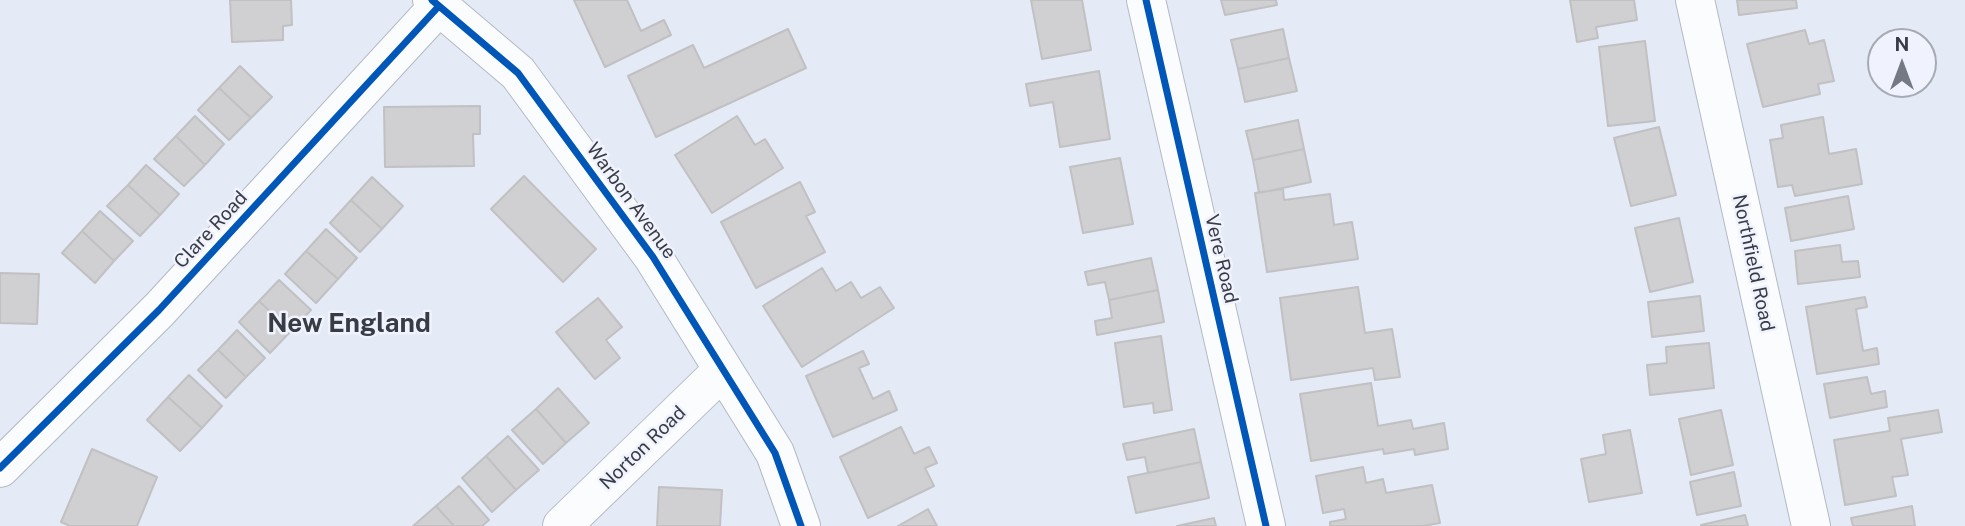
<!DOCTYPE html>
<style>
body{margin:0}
#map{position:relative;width:1965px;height:526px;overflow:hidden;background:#e4eaf6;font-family:"Public Sans",sans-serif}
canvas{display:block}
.north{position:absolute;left:1867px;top:28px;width:70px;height:70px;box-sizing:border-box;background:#f0f3fd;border:2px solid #a6aab3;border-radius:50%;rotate:0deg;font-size:19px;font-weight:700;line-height:28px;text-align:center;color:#383c45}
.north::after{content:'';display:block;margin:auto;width:24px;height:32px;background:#747983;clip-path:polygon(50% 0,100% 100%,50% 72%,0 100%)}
</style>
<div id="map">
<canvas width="1965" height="526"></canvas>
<div class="north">N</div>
</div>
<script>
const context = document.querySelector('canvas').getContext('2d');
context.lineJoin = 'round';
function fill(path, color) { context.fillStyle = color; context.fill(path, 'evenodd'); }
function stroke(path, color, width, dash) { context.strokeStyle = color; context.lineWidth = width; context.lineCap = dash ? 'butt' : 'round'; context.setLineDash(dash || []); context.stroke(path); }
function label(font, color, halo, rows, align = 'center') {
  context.font = font + ' "Public Sans",sans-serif'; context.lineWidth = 5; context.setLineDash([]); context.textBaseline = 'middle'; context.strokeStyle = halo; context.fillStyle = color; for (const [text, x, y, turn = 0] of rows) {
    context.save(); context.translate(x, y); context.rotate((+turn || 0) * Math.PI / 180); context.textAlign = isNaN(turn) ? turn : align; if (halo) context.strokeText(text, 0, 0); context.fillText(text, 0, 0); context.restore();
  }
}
const building = new Path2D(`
 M230 0H291L292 25 283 26V40L232 42Z
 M574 0H627L641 31 664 20 671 35 605 67Z
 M1031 0H1082L1091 50 1042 59Z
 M1221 0H1276L1277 5 1225 15Z
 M1570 0H1634L1637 20 1596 27 1598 38 1577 42Z
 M1737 0H1796L1797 8 1739 15Z
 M788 29 806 68 656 137 628 76 693 45 704 68Z
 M1283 29 1289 58 1238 69 1231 40Z
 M1805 30 1809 44 1824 40 1834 81 1818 84 1820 94 1763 107 1747 44Z
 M1645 41 1655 121 1608 126 1599 47Z
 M1289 58 1297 91 1245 102 1238 69Z
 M240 66 272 97 251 118 219 88Z
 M1099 71 1110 139 1060 147 1053 102 1030 106 1026 84Z
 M219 88 251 118 229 140 198 110Z
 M480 106V134H473L474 166 385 167 384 107Z
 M195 116 224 144 205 165 176 136Z
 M737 116 755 145 765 139 783 168 712 213 675 155Z
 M1823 117 1829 154 1856 149 1862 184 1795 196 1792 185 1778 187 1770 140 1783 138 1781 125Z
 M1298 120 1304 149 1253 160 1246 131Z
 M1659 127 1676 195 1631 206 1614 138Z
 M176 136 205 165 184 186 154 159Z
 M1304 149 1311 182 1259 193 1253 160Z
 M1120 158 1133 224 1083 233 1070 167Z
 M146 165 179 194 160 215 128 185Z
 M524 176 596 249 563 282 491 209Z
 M372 177 403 206 382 229 351 200Z
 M800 182 815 212 806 216 825 252 756 288 721 222Z
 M128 185 160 215 140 236 107 206Z
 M1283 189 1284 200 1330 194 1334 225 1352 222 1358 259 1267 272 1255 193Z
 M1848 196 1854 229 1791 241 1785 208Z
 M351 200 382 229 360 252 330 223Z
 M100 211 133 241 114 261 82 231Z
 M1679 218 1693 282 1650 292 1635 228Z
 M326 229 357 258 338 279 306 251Z
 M82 231 114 261 95 283 62 253Z
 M1840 245 1842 262 1858 261 1860 277 1798 284 1795 251Z
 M306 251 338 279 316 303 285 274Z
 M1151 258 1158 290 1109 300 1105 282 1088 285 1085 272Z
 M822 268 836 291 851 282 861 298 880 287 894 308 802 367 763 306Z
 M0 273 39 274 37 324 0 323Z
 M279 280 311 310 291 331 259 301Z
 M1358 287 1365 333 1392 329 1400 377 1375 380 1373 368 1291 380 1280 298Z
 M1158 290 1164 322 1097 335 1095 321 1112 318 1109 300Z
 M1700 296 1704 331 1652 337 1648 302Z
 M1865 297 1867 307 1856 309 1863 351 1877 348 1879 364 1817 374 1806 307Z
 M598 298 622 327 606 340 620 358 595 379 556 332Z
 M259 301 291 331 270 353 239 322Z
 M237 330 265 358 246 377 218 350Z
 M1161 336 1172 410 1154 413 1153 403 1124 407 1115 343Z
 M1709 343 1714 388 1650 395 1647 365 1667 363 1666 347Z
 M218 350 246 377 226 398 198 370Z
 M863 351 869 364 859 368 873 399 889 391 897 410 833 437 806 376Z
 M189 375 222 406 202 428 168 397Z
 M1867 377 1871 394 1885 391 1887 407 1830 418 1824 384Z
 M1371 383 1378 426 1411 420 1413 429 1444 423 1448 449 1415 455 1414 449 1384 454 1383 449 1311 461 1300 394Z
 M558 388 589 423 566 443 536 409Z
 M168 397 202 428 180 451 147 420Z
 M536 409 566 443 543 464 512 430Z
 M1721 410 1733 465 1691 475 1679 419Z
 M1938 410 1942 432 1901 439 1908 475 1892 477 1896 496 1845 505 1834 440 1890 431 1888 418Z
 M901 427 914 454 929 447 937 463 925 468 934 486 868 518 840 457Z
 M1194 429 1201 462 1148 473 1145 457 1127 460 1123 444Z
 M1630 430 1642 493 1589 502 1581 459 1606 454 1603 435Z
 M508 436 539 470 516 490 486 456Z
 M92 449 157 477 137 526H70L61 522Z
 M486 456 516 490 492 512 462 478Z
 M1201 462 1209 498 1136 513 1128 477Z
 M1363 467 1366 483 1383 479 1386 493 1432 485 1440 523 1423 526H1330V522L1346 519 1344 509 1323 513 1316 476Z
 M1734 472 1741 506 1697 515 1690 482Z
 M459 486 489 520 482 526H454L436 506Z
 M659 487 722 490 720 526H657Z
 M436 506 454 526H413Z
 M1912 506 1915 526H1853L1851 518Z
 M928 509 937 526H898Z
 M1745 515 1748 526H1701V525Z
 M1214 518 1216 526H1177Z`);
fill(building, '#d0cfd1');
stroke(building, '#c1c0c2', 2);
const street = new Path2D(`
 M432 0 518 73 653 257 775 453 801 526
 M1146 0 1266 526
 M1695 0 1811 526
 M0 468 159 310 439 6
 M562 526 723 370`);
stroke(street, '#b5b9c3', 40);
stroke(street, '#fbfcfe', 38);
stroke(new Path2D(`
 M432 0 518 73 653 257 775 453 801 526
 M1146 0 1266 526
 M0 468 159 310 439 6`), '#0057b8', 7);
label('19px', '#383c45', '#f0f3fd', [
 ["Warbon Avenue",631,201,54],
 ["Clare Road",211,230,-47],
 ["Vere Road",1221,259,77],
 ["Northfield Road",1753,263,78],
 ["Norton Road",643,448,-44]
]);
label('bold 26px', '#383c45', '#f0f3fd', [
 ["New England",349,324]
]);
</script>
